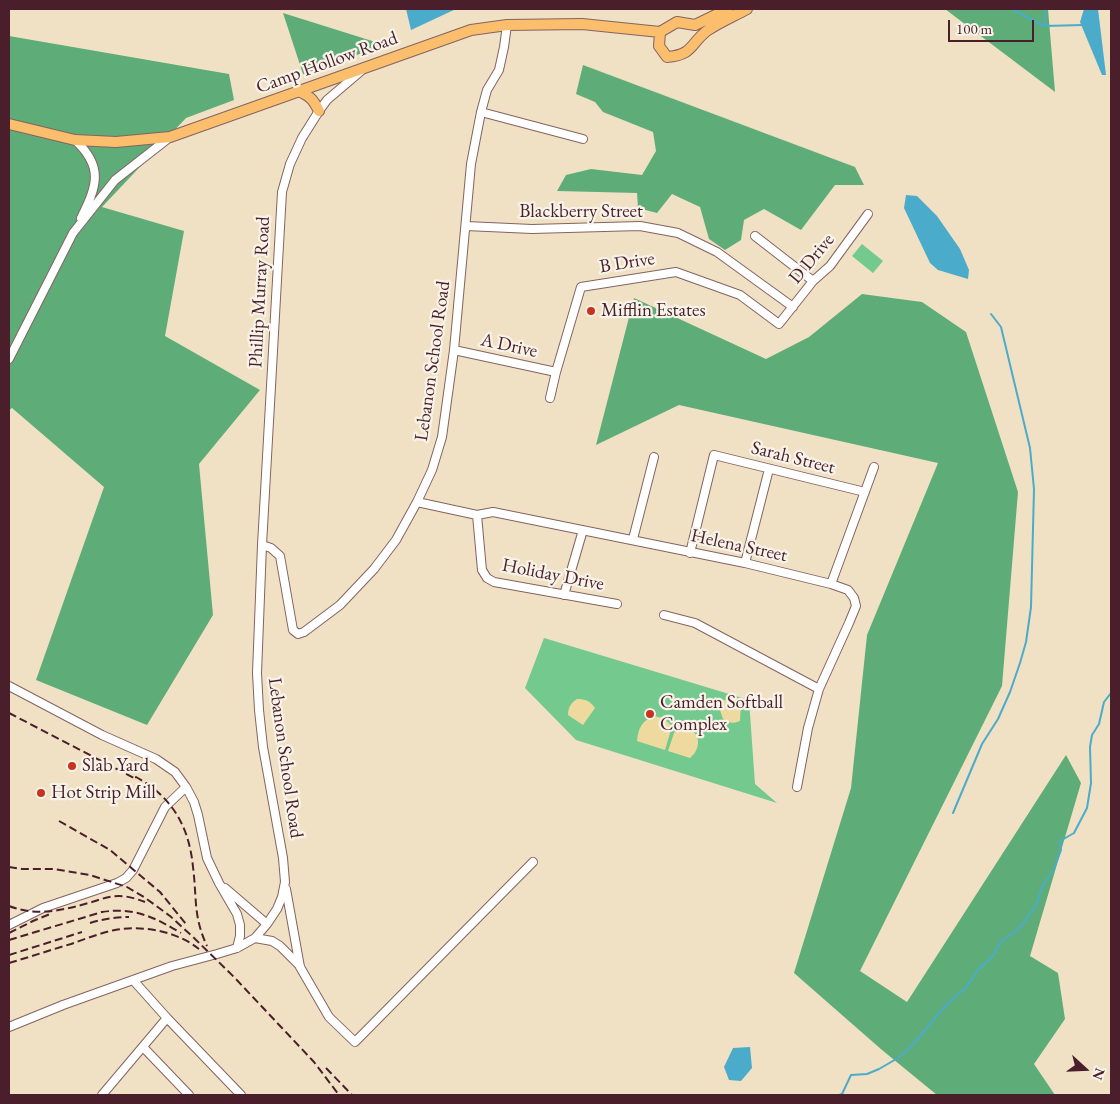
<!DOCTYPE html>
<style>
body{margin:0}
#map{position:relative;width:1120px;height:1104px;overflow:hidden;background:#f0e1c4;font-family:"EB Garamond",serif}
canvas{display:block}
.frame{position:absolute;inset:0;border:10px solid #4a1f2b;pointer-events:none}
.north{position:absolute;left:1060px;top:1044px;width:50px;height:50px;-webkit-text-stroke:4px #f7f3e8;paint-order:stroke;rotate:110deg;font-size:14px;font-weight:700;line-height:20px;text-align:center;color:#4a1f2b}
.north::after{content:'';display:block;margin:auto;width:18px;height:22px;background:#4a1f2b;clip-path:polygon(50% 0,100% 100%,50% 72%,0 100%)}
.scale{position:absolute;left:948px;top:20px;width:86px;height:22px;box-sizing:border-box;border:2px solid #4a1f2b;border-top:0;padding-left:6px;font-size:15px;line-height:18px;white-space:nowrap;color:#4a1f2b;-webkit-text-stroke:4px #f7f3e8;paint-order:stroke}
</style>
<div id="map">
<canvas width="1120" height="1104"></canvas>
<div class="frame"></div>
<div class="north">N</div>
<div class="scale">100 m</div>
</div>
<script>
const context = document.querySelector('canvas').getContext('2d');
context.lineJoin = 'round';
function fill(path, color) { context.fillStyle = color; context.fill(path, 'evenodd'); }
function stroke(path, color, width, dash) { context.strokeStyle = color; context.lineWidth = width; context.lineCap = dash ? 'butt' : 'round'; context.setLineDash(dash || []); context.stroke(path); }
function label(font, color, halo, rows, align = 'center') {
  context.font = font + ' "EB Garamond",serif'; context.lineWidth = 4.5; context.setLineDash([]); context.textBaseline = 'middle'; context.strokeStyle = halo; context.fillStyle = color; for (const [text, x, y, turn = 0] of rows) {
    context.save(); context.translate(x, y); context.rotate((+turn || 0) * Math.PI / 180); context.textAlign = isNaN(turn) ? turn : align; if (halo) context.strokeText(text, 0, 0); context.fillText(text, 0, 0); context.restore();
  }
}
fill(new Path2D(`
 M862 244 883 261 873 273 852 256Z
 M544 638 749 700 755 784 777 803 576 740 525 688Z`), '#73c98e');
fill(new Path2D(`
 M945 9H1048L1055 92Z
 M283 13 385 45 303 74Z
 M9 36 229 74 234 100 186 118 102 207 184 231 165 336 260 390 199 464 213 615 147 725 36 680 104 487 12 408 9 410Z
 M583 65 855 167 864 185H835L801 230 764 209 744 220 741 240 725 250 709 239 700 207 672 194 657 213 638 208 637 193 557 191 566 175 591 169 642 175 656 151 653 132 603 112 595 102 576 94Z
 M862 294 922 302 966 332 1018 492 1002 686 860 971 907 1002 1066 755 1081 783 1030 956 1058 973 1065 1019 1034 1064 1055 1095H937L882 1050 794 973 851 788 867 635 938 463 679 405 596 445 634 298 766 359 809 337Z`), '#5ead79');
fill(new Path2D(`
 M577 699C586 699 590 701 595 708L583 725 568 715C568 707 571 703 577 699Z
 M723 700 741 702 740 721C733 724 729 723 723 719L720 710Z
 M654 716 663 718 670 724V733L665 750 637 741C638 729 642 720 654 716Z
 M679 727C683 728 687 728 691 730 702 737 699 751 690 758L668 751 674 733Z`), '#eeda9e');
fill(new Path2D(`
 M406 9H456L411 30Z
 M1084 9H1098L1106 75H1102L1080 22Z
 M906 195 917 196 937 216 960 249 969 270 968 279 938 270 930 263 904 208Z
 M750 1047 752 1068 741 1081 729 1080 724 1067 733 1048Z`), '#4aacca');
stroke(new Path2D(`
 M1012 9 1044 26 1083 25
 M1044 26 1045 9
 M953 813 982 744 998 719 1010 692 1020 663 1026 642 1031 607 1034 489 1030 448 1001 327 991 314
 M839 1095 842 1094 851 1075 867 1074 879 1069 898 1058 911 1047 935 1018 951 1000 967 987 977 971 994 955 1001 941 1015 932 1025 921 1037 903 1042 887 1054 869 1061 850 1060 841 1074 833 1087 808 1091 783 1090 747 1092 735 1099 724 1104 702 1111 693`), '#4aacca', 2);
const minor = new Path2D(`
 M481 112 583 139
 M75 140C104 167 97 186 81 218
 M466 226 532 229 640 226 678 233 717 252 793 307
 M755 236 813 281
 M454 350 556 372
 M9 359 73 233 115 180 170 137
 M550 398 556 372 581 287 676 272 740 295 779 324 813 281 830 266 868 214
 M417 502 477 515 493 512 745 563 831 584 848 590 854 598 856 606 849 623 819 689 808 728 797 787
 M477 515 482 570 487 578 494 582 617 604
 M633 539 654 457
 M262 545 271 548 280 556 293 630 298 634 304 632 340 605 374 569 396 540 417 502 432 470 442 437 454 350 471 164 481 112 487 90 499 70 504 47 507 25
 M690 553 714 455 865 492
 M745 563 769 469
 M831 584 874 467
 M564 595 583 530
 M664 615 695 623 819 689
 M9 686 102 735 156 759 175 772 186 787 165 807 133 870 126 878 117 883 43 908 9 925
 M186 787 194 802 198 815 207 858 219 883 237 914 240 925V936L237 948
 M225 888 267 924
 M286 889 300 967 329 1017 355 1042 533 862
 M255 938 272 941 280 946 300 966
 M133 980 167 1018 241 1095
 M9 1027 63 1005 172 966 217 954 237 948 255 938 267 924 277 909 282 897 285 882 283 858 263 747 259 710 257 673 262 545 282 192 290 164 302 138 319 111 327 100 361 71
 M143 1047 189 1095
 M102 1095 167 1018`);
const major = new Path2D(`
 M728 9 695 25 677 22 660 32 659 46 667 57C694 55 690 43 708 30 720 22 734 16 747 9
 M298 91C310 96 313 99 319 111
 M9 124 75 140 116 142 170 137 471 30 507 25 582 24 660 32`);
stroke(minor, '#846361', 10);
stroke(major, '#846361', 12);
stroke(minor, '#fff', 8);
stroke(major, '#fabe6d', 10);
stroke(new Path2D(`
 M9 713 136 779V777C172 797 189 826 193 867 197 898 193 916 207 946
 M59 821 110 850 160 892 186 924
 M9 867 22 869H54L90 875 127 887 144 897 170 916 192 936 234 977 314 1062 339 1095
 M9 906C37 917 64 910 92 902 101 899 110 896 119 896 128 896 137 899 145 902
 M90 923C103 919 116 917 129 917
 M9 933 33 921 50 914
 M9 940 102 912C134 907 154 917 181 933
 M9 955 82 932
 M9 963C30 957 50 950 71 944 85 939 100 933 115 930 144 925 176 931 199 949
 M326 1068 352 1095`), '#4a1f2b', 2, [8, 4]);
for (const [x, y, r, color] of [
 [591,311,5,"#c8321e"],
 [650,714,5,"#c8321e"],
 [72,766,5,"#c8321e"],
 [41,793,5,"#c8321e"]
]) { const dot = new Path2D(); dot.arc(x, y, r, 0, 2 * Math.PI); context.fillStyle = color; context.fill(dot); stroke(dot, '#f7f3e8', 2); }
label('19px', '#4a1f2b', '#f7f3e8', [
 ["Camp Hollow Road",327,63,-20],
 ["Blackberry Street",581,212],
 ["D Drive",812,259,-50],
 ["B Drive",627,263,-9],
 ["Phillip Murray Road",260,292,-87],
 ["A Drive",509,346,12],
 ["Lebanon School Road",433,361,-82],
 ["Sarah Street",793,458,14],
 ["Helena Street",739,546,12],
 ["Holiday Drive",553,575,11],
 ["Lebanon School Road",285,758,82]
]);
label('19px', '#4a1f2b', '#f7f3e8', [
 ["Mifflin Estates",601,311],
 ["Camden Softball",660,703],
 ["Complex",660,725],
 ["Slab Yard",82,766],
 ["Hot Strip Mill",51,793]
], 'left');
</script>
